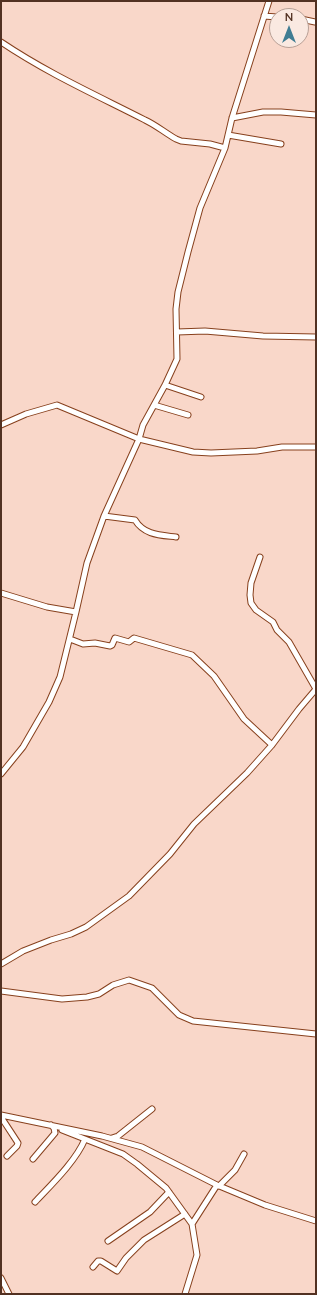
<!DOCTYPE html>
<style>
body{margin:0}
#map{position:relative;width:317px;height:1295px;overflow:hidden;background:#f9d7c9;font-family:Lato,sans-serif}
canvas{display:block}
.frame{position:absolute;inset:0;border:2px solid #523122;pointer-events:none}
.north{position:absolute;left:269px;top:8px;width:40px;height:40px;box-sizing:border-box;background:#fae9e1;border:1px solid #b79f95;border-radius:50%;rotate:0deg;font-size:11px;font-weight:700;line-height:16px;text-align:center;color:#523122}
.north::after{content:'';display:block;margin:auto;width:14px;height:18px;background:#407d93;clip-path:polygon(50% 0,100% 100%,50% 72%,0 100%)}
</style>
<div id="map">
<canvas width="317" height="1295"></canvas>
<div class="frame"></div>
<div class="north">N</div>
</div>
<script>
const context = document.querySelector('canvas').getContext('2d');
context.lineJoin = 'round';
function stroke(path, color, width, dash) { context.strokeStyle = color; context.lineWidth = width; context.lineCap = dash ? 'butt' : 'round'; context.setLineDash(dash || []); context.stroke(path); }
const minor = new Path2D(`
 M264 16 277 17
 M301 19 315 22
 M1 42C47 73 96 95 145 120 156 125 165 133 176 139L181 141 210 144 225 148
 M232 118 263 112H281L316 115
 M228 135 281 144
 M177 332 205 331 263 336 316 337
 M165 385 201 397
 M154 405 188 415
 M1 425 26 414 57 405 139 439 193 452 211 453 257 451 282 447H316
 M104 516 135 520C144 535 160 535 176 537
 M260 557 251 583 250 595 251 603 256 610 273 622 277 630 289 642 316 689
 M1 593 47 607 76 612
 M70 639 83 644 95 643 110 646 112 645 115 638 129 642 134 638 192 655 214 676 244 719 272 745
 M1 774 23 747 49 702 60 677 76 612 87 563 104 516 139 439 143 425 165 385 177 359 176 309 178 292 188 252 200 208 225 148 232 118 269 1
 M1 964 23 951 51 940 71 934 86 927 129 896 170 854 194 824 247 773 272 745 299 709 316 689
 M1 991 62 999 87 997 99 994 113 985 129 980 152 988 179 1015 193 1021 316 1034
 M1 1115 102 1136 142 1147 217 1185 265 1205 316 1221
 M1 1117 18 1143 17 1146 7 1156
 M62 1130 123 1154 137 1164 166 1188 192 1224 197 1255 185 1294
 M112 1138 118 1136 152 1109
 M33 1159 55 1133 54 1128 51 1125
 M219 1186 235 1170 244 1154
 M35 1202C51 1185 76 1161 85 1139
 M192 1224 217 1185
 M108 1241 150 1212 169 1192
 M93 1267 98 1261H101L117 1271 126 1258 144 1240 185 1214
 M1 1278 9 1294`);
stroke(minor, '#87401d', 7);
stroke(minor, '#fff', 5);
</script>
